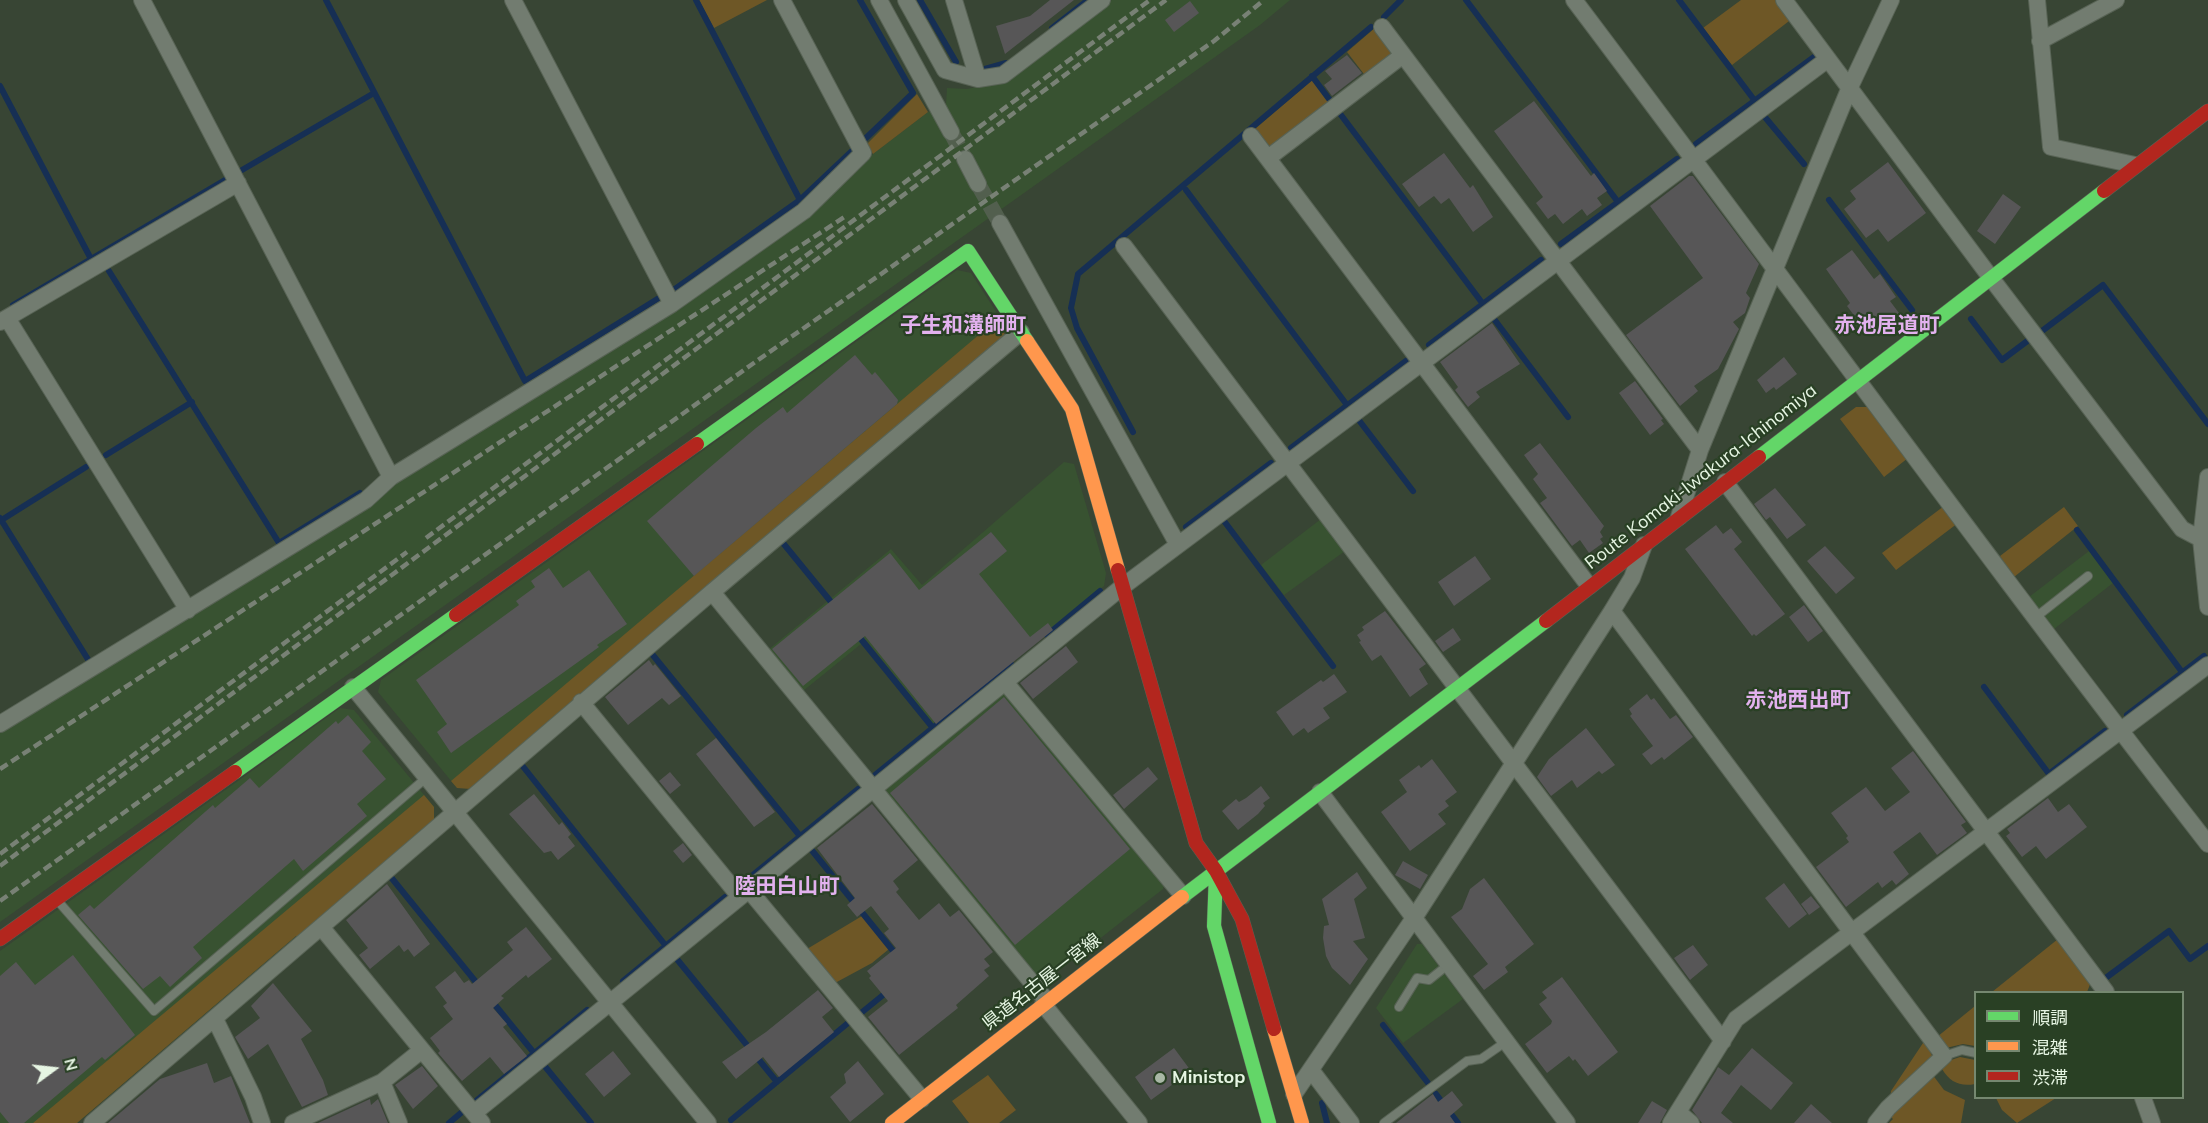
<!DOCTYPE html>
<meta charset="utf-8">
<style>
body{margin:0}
#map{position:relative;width:2208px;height:1123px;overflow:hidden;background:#384534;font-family:Mulish,"Noto Sans JP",sans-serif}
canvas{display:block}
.legend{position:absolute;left:1974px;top:991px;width:210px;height:108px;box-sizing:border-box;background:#294024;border:2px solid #758870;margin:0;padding:8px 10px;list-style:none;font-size:18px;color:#e6f5e3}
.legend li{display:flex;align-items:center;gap:12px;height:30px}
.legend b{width:30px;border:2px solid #758870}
.north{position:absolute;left:24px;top:1039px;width:60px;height:60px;-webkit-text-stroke:4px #294024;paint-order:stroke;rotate:75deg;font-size:16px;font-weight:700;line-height:24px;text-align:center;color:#e6f5e3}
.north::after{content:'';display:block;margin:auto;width:21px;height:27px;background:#e6f5e3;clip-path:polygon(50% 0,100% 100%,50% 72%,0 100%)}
</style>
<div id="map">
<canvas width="2208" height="1123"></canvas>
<ul class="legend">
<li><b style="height:8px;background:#63d668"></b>順調</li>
<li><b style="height:8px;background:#ff974d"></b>混雑</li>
<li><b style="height:8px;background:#b3261e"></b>渋滞</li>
</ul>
<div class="north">N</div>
</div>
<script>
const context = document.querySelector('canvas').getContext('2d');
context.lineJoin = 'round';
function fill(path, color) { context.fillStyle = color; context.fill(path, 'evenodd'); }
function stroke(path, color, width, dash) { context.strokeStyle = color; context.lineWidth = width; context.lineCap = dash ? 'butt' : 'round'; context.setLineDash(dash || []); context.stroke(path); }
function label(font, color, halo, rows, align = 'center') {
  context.font = font + ' Mulish,"Noto Sans JP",sans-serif'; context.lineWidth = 4.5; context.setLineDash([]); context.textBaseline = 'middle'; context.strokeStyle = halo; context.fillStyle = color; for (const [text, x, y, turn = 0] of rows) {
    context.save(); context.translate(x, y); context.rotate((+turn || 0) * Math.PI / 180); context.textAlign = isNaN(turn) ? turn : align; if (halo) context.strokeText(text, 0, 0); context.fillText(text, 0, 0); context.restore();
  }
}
fill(new Path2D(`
 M1112 0H1290L1260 25 0 922V730L402 477 808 213 873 154 928 112 946 105 947 88 967 89 1001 82Z
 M957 270 971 273 1006 327 457 788 378 692 381 680Z
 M1064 462 1074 464 1106 573 1104 586 934 725 866 640 803 691 768 650 891 549 922 585Z
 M1321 519 1345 551 1284 595 1261 565Z
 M2089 551 2113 583 2054 629 2029 597Z
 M1006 689 1165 881 1163 889 1046 981 1038 980 886 796V785Z
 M340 708 354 710 434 807 300 939 296 936 77 1123H0V951Z
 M1417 944H1422L1463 999 1403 1043 1376 1008Z`), '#385231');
fill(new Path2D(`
 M699 0H767L714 28Z
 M1741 0H1779L1793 18 1732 65 1703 28Z
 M1376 27 1397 55 1367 78 1347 52Z
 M1312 80 1332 106 1274 151 1255 129Z
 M917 94 928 112 873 154 867 144Z
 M1000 317 1006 327 1003 339 471 789 457 788 451 781Z
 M1856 407H1869L1908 458 1884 477 1840 419Z
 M1944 506 1958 523 1896 570 1882 553Z
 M2064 507 2078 526 2014 577 2000 556Z
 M424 795 434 807V822L300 939 296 936 77 1123H33Z
 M862 916 889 949 872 963 835 983 807 949Z
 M2058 939 2091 982 2087 992H1992Z
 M1975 1006V1046L1963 1044 1946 1048 1937 1037Z
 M1925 1040 1933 1058 1890 1100 1891 1091Z
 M1960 1057 1975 1060V1084C1960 1087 1950 1082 1942 1069L1948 1061Z
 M1932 1074 1944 1090 1965 1100 1961 1123H1889L1893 1119 1888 1114Z
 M988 1075 1016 1110 999 1123H969L952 1101Z
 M1996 1098H2056L2017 1123 2002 1110Z`), '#6e5726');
stroke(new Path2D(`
 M326 0 525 381 659 298
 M696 0 800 200
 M860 0 913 93 866 138
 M920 0 956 62
 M1466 0 1618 202
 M1679 0 1755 101
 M1384 17 1401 0
 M1052 28 1088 0
 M985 69 1006 63
 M1312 76 1332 103
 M0 86 91 259
 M1338 111 1483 304
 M1764 116 1804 164
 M1696 144 1814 57
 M242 170 374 93
 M1186 190 1347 405
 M1829 200 1912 310
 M1561 244 1677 159
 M109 271 279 543 360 493
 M675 289 800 200 852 151
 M13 305 225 180
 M1494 319 1568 417
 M1971 319 2002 360 2030 339
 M2042 331 2103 285 2208 424
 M1429 345 1541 260
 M1358 419 1413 491
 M1133 432 1077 328 1071 308 1078 274 1371 27
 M1291 448 1406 361
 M106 455 192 402
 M0 518 89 661
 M0 521 86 467
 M1224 521 1333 666
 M1186 527 1271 463
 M2077 530 2182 672
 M783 543 836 608
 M856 633 933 728
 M1047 635 1100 591
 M652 654 800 836
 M1984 687 2049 774 2105 731
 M2127 715 2204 656
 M521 764 666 946
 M875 775 1011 664
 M810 848 898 957
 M390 876 480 987
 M743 883 858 789
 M676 958 777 1082
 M2107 977 2169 931 2190 959 2208 946
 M623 981 725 897
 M491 1000 534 1053
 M861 1013 888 991
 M1383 1025 1428 1083
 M543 1064 591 1123
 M1436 1094 1458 1123
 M477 1100 587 1010
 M1322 1103 1327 1123
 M731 1120 848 1023
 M449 1123 462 1112`), '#162f54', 6);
fill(new Path2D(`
 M1050 0H1074L1005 54 996 26 1030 16Z
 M1190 1 1199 13 1174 32 1165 20Z
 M1347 55 1362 73 1332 96 1324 85 1332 79 1325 71Z
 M1534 101 1591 176 1594 173 1607 191 1597 198 1602 205 1587 216 1582 209 1563 224 1555 214 1548 219 1536 203 1543 197 1494 131Z
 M1444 153 1470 188 1473 185 1493 217 1473 232 1449 198 1441 204 1434 196 1419 207 1402 184Z
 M1888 162 1926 213 1888 242 1878 229 1866 238 1844 209 1856 199 1850 191Z
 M1689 176H1693L1759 264 1746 293 1750 298 1745 313 1733 322 1739 329 1718 369 1694 386 1698 391 1680 406 1626 335 1703 278 1650 206Z
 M2003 194 2021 207 1995 244 1977 231Z
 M1852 250 1874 279 1880 274 1896 297 1890 301 1899 313 1872 333 1868 328 1865 330 1847 306 1850 303 1826 269Z
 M1492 323 1520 364 1476 392 1480 397 1468 407 1455 390 1458 387 1440 362Z
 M855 355 872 375 875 372 898 400 897 404 694 576 647 521 756 428 783 407 787 413Z
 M1784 357 1797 374 1776 390 1774 387 1766 393 1757 380Z
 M1635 381 1663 419 1661 420 1664 424 1650 435 1619 393Z
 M1540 443 1604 526 1600 532 1603 537 1600 539 1603 543 1589 553 1580 540 1572 546 1540 503 1547 498 1533 479 1538 474 1524 455Z
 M1775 488 1806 525 1787 539 1770 517 1766 520 1754 504Z
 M1716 525 1723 534 1731 528 1742 542 1734 549 1785 614 1756 636 1754 634 1752 636 1685 549Z
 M991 532 1007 551 979 574 1030 637 1048 623 1053 630 936 724 865 636 803 686 772 649 890 553 919 590Z
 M1825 546 1855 578 1836 594 1807 561Z
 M1475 556 1491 579 1454 606 1438 582Z
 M549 568 563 588 589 570 627 624 597 645 599 647 451 753 437 732 447 724 416 680 519 605 516 601 535 587 531 581Z
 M1804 605 1823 631 1808 642 1789 617Z
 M1385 611 1426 664 1419 669 1428 684 1410 697 1381 655 1372 661 1359 642 1361 641 1357 635 1364 630 1362 627Z
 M1453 628 1461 640 1443 652 1435 641Z
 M1066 646 1078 662 1033 699 1020 683Z
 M649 660 653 666 655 664 681 696 669 705 662 698 628 725 605 697Z
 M1334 674 1347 692 1323 708 1330 718 1308 733 1304 728 1293 736 1276 712 1321 680 1323 682Z
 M1647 694 1651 700 1654 698 1670 719 1676 715 1693 737 1664 760 1662 757 1651 765 1642 754 1653 746 1630 716 1632 714 1629 709Z
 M1004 697 1130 849 1015 945 890 793Z
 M348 715 371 742 362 751 386 779 357 804 367 816 303 871 294 859 193 947 202 958 170 987 160 976 143 989 78 915 90 905 94 909 213 805 215 808 250 778 259 788 336 721 338 724Z
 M1586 728 1615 765 1602 774 1599 771 1577 788 1572 780 1551 796 1537 777 1549 759Z
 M716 738 775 812 754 827 696 754Z
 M1913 751 1966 822 1961 825 1967 833 1937 855 1920 832 1893 852 1909 874 1896 885 1892 880 1882 888 1878 882 1846 907 1816 867 1849 842 1846 838 1848 836 1831 813 1866 787 1885 811 1910 792 1891 768Z
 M1432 759 1457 792 1445 801 1449 806 1438 814 1446 824 1410 851 1381 812 1407 792 1399 780 1419 765 1421 768Z
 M1148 767 1158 779 1124 809 1113 795Z
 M670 772 681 785 670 794 659 781Z
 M1261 786 1270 798 1263 803 1265 806 1258 814 1238 830 1222 811 1236 799 1239 802 1246 798Z
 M534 794 559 825 562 822 571 834 568 837 575 846 558 860 551 851 544 853 509 814Z
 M2048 798 2058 812 2069 804 2087 827 2046 859 2036 846 2022 857 2006 836 2010 833 2007 829Z
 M872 804 918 860 893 881 899 889 896 892 919 920 939 903 950 917 959 910 993 952 984 959 990 966 984 970 989 976 956 1005 958 1008 899 1055 868 1017 888 1001 869 978 871 976 867 971 896 948 884 933 889 929 871 906 857 917 847 905 855 898 817 848Z
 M683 843 692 855 683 863 673 851Z
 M1403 861 1428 875 1420 889 1395 875Z
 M1357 872 1367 888 1354 899 1365 938 1353 941 1368 959 1350 985 1332 968 1326 956 1323 938 1324 926 1329 925 1322 899Z
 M1484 878 1534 944 1505 967 1508 972 1484 990 1473 976 1488 964 1451 917 1462 909 1470 889Z
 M1784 883 1807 914 1789 928 1765 898Z
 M387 884 430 944 414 957 408 949 404 952 399 945 370 969 359 955 368 948 346 920Z
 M1811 896 1820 907 1809 915 1801 904Z
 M526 927 552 959 528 978 526 975 501 996 504 998 493 1008 507 1024 503 1027 527 1056 504 1074 490 1057 462 1081 438 1053 440 1051 430 1038 453 1019 443 1006 447 1003 435 987 455 971 464 983 469 980 472 984 513 950 507 942Z
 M1693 945 1708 965 1690 980 1674 958Z
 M73 955 135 1035 105 1060 102 1057 24 1123H9L0 1112V976L16 962 35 985Z
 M1562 977 1618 1052 1588 1076 1575 1059 1573 1061 1569 1056 1547 1073 1525 1044 1551 1024 1552 1021 1539 1004 1547 998 1542 992Z
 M273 983 312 1031 301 1039 323 1080 328 1095 302 1107 268 1044 248 1059 235 1037 260 1018 251 1006Z
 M818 990 833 1008 822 1017 834 1032 779 1077 763 1057 736 1079 722 1062 766 1032Z
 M1174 1048 1191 1071 1151 1100 1135 1077Z
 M1752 1048 1793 1083 1771 1110 1741 1085 1721 1113 1733 1123H1702L1692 1110 1716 1071 1718 1067 1729 1075Z
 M613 1051 631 1074 604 1097 585 1074Z
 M858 1061 884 1094 850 1122 830 1097 846 1083 844 1074Z
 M207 1063 214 1083 231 1076 250 1123H108L160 1079Z
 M422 1066 438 1086 413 1109 395 1085Z
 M1452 1091 1463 1105 1450 1116 1455 1123H1396L1433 1094 1438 1102Z
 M370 1099 371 1105 378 1099 388 1123H318Z
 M1652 1101 1667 1110 1660 1123H1638Z
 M1811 1104 1832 1123H1794Z`), '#575657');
stroke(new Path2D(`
 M951 132 965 159
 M978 184 1000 223`), '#525f4e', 16, [16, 8]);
const lane = new Path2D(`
 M2036 617 2088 576
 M57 900 154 1011 426 778
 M1399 1007 1417 978 1429 980 1449 964
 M1944 1056 1962 1050 1976 1053
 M1384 1123 1467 1061 1481 1059 1507 1041`);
const street = new Path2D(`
 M142 0 391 477
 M513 0 672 304
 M879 0 951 132
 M906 0 945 70 978 79 1003 75 1102 0
 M954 0 978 79
 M1574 0C1786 281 1992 566 2208 844
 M1784 0 1991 278 2182 529 2201 539
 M2037 0 2051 147 2135 165
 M1382 27 1700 450
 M2040 41 2116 0
 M1251 136 1589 586
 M1268 158 1403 55
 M965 159 978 184
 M1000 223 1178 545
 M1124 246 1723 1041
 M7 318 188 610
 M0 322 238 183
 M2208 477 2201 539 2208 607
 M1725 482 2106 992
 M1679 517 1700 450 1850 87 1891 0
 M712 592 1021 332
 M1612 611 1944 1056 1888 1108 1876 1123
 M1005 682 1183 896
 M353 687 708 1123
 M581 702 740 897
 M0 724 366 500 391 477 672 304 804 211 863 153 782 0
 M1320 792 1567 1123
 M749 890 922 1099
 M322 928 422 1050
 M1043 1004 1139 1123
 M215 1019 253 1097 262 1123
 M1311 1070 1351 1123
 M382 1082 399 1123
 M1294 1094 1414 918 1612 611 1632 578 1644 545
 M2143 1098 2152 1123
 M1678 1112 1691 1123
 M474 1113 1122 587 1828 59
 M92 1123C300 947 504 768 712 592L1047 1001
 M293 1123 382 1082 422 1050 482 1123
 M1671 1123 1736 1019 2208 665`);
const fast = new Path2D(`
 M697 444 968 251 1027 341
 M1759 457 2104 191
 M235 772 456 615
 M1216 872 1214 926 1269 1123
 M1182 897 1546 621`);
const slow = new Path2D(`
 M1027 341 1072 409 1118 570
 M1274 1029 1302 1123
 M892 1123 1182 897`);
const jam = new Path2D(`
 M2104 191 2208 111
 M1118 570 1196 843 1216 871 1242 919 1274 1029
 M456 615 697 444
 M1546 621 1759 457
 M0 939 235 772`);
stroke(lane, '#586355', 10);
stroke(street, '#586355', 18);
stroke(fast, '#586355', 15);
stroke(slow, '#586355', 15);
stroke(jam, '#586355', 15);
stroke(lane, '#727c70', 8);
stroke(street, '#727c70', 16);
stroke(fast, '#63d668', 14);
stroke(slow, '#ff974d', 14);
stroke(jam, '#b3261e', 14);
stroke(new Path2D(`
 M426 538 1150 0
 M0 769 846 216
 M0 854 407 552
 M0 866 1166 0
 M0 901 751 365 1214 41 1264 0`), '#788175', 4.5, [9, 4.5]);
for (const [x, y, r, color] of [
 [1160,1078,6,"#a9b7a6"]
]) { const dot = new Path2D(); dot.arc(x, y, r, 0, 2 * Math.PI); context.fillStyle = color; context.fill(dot); stroke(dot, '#294024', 2); }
label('18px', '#e6f5e3', '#294024', [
 ["Route Komaki-Iwakura-Ichinomiya",1701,477,-38],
 ["県道名古屋一宮線",1042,982,-38]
]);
label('bold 18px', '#e6f5e3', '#294024', [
 ["Ministop",1172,1078]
], 'left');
label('bold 21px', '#e2b1ee', '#294024', [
 ["子生和溝師町",963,326],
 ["赤池居道町",1887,326],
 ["赤池西出町",1798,701],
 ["陸田白山町",787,887]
]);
</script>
